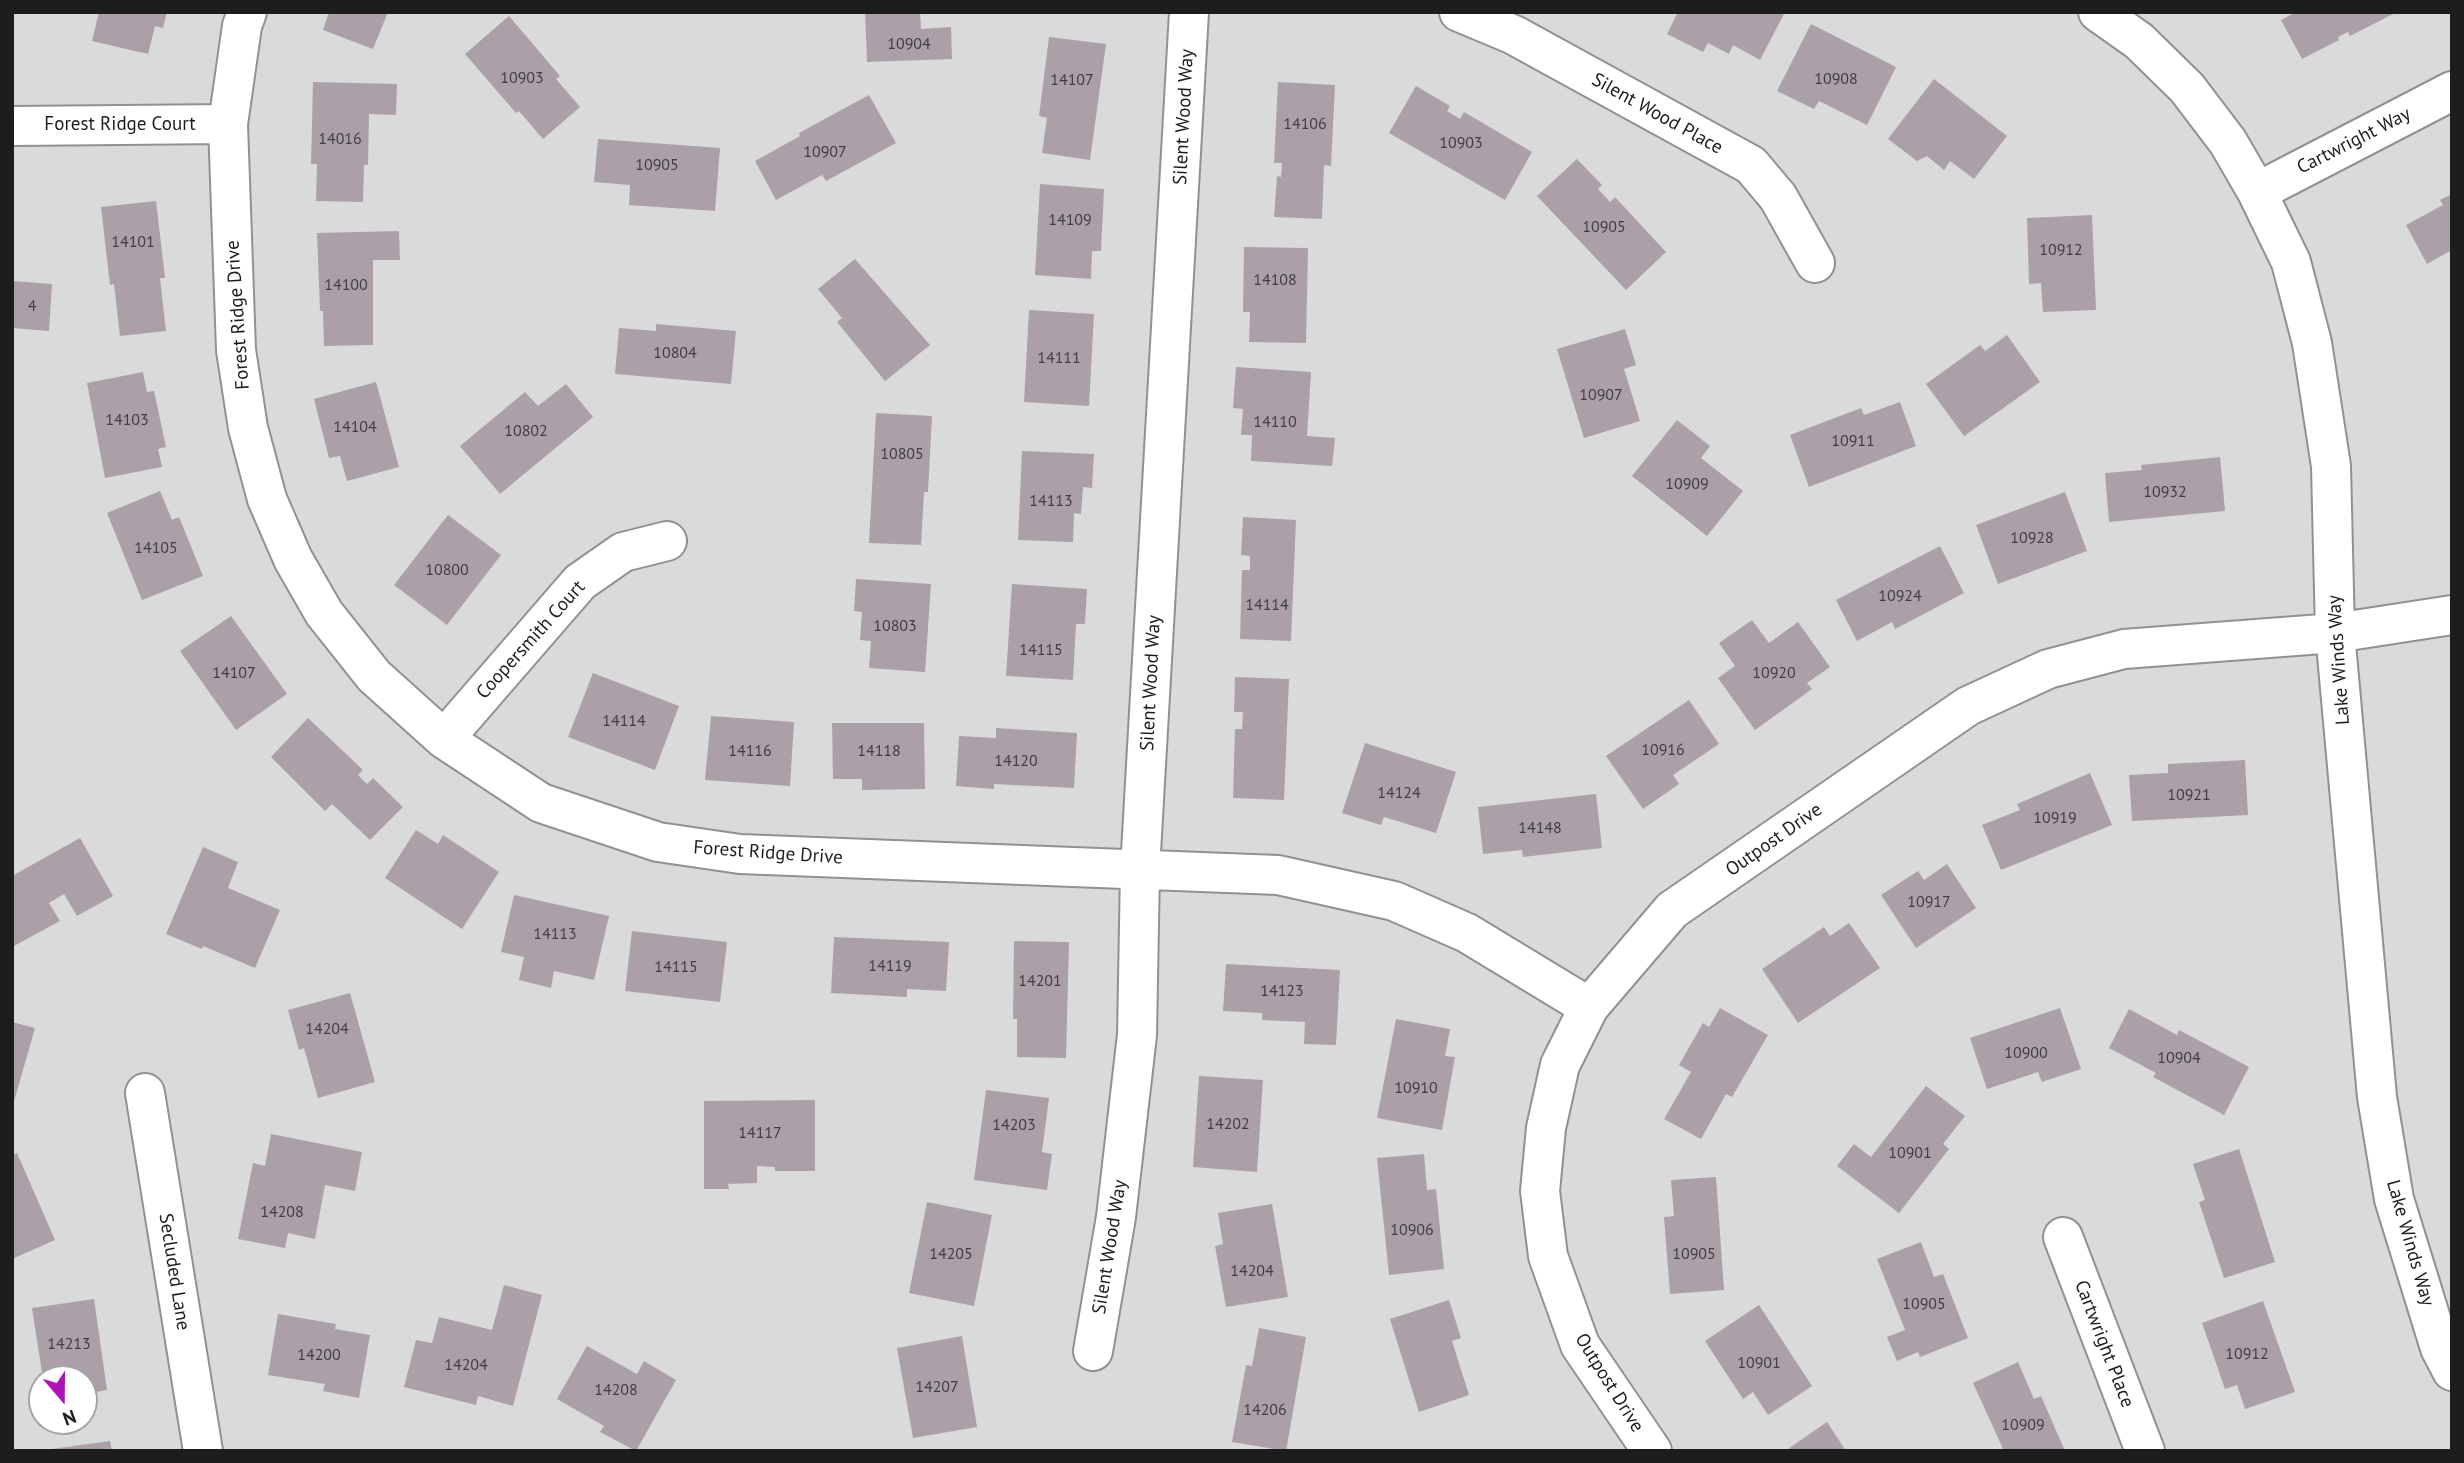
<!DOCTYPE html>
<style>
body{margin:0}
#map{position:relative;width:2464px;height:1463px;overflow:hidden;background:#ede4e7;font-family:"PT Sans",sans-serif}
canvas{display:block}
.frame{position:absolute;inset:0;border:14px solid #1d1d1d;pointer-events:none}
.north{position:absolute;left:28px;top:1365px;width:70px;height:70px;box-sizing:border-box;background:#fff;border:2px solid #a5a5a5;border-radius:50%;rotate:160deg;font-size:19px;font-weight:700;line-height:28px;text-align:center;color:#1d1d1d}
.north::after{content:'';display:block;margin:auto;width:24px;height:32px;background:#ac14b6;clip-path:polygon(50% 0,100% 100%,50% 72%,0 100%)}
</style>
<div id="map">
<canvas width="2464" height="1463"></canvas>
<div class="frame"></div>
<div class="north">N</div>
</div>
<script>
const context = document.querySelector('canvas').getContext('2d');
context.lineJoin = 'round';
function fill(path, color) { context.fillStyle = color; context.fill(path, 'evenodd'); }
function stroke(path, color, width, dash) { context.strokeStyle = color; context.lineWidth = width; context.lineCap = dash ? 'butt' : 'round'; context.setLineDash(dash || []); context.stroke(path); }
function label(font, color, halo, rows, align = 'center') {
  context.font = font + ' "PT Sans",sans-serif'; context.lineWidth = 5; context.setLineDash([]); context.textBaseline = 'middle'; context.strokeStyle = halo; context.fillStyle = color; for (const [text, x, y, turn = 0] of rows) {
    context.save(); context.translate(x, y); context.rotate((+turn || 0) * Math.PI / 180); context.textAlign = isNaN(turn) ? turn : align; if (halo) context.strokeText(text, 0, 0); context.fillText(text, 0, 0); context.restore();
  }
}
fill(new Path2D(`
 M12 12H2452V1451H12ZM42 1379H84V1421H42Z`), '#dbdadb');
fill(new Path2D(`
 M99 12H167L163 28 155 26 148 54 92 41Z
 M329 12H388L373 49 323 30Z
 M865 12H920L921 29 951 27 952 59 867 62Z
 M1678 12H1785L1760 60 1733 45 1729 54 1708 43 1703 52 1667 34Z
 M2296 12H2397L2350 36 2348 32 2338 37 2339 40 2302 59 2281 20Z
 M509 16 560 76 556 79 580 107 543 139 519 111 516 113 465 54Z
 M1811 24 1896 67 1867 125 1819 101 1814 109 1777 91Z
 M1049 37 1106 44 1090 160 1042 153 1047 118 1039 116Z
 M1934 79 2007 136 1974 179 1950 161 1944 170 1927 156 1917 161 1888 139Z
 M313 82 397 84 396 115 369 114 368 165H364L363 202 316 201 317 164H311Z
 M1278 82 1335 85 1331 166 1324 165 1322 219 1274 217 1277 176 1281 177 1282 163H1274Z
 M1416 86 1450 106 1447 111 1460 119 1464 112 1532 152 1505 200 1389 133Z
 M869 95 896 143 826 181 822 175 776 200 755 161 800 136 799 133Z
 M598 139 720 148 715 211 629 205 630 185 594 182Z
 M1577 159 1602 185 1598 189 1610 202 1615 197 1666 252 1626 290 1537 196Z
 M1040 184 1104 189 1101 251H1092L1091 279 1035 275Z
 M2452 194V250L2427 264 2406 225 2443 205 2440 200Z
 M156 201 165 278H160L166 331 120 336 114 284 110 285 101 207Z
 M2092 215 2096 310 2043 312 2041 283 2029 284 2027 218Z
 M399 231 400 260H373V345L324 346 323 311H320L317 233Z
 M1244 247 1308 248 1306 343 1249 342 1250 312H1243Z
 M855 259 930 345 885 381 837 322 842 318 818 289Z
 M12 281 52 284 49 331 12 328Z
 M1029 310 1094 314 1089 406 1024 402Z
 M656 324 736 331 731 384 615 374 619 328 656 331Z
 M1625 329 1636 365 1624 369 1640 421 1584 438 1557 349Z
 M2007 335 2040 382 1964 436 1926 384 1980 345 1985 351Z
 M1236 367 1311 372 1307 436 1335 438 1332 466 1251 461 1252 435H1241L1243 409 1233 408Z
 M143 372 147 392 154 391 166 447 158 449 162 467 105 478 87 383Z
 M376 382 399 467 347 481 340 456 329 458 314 399Z
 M566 384 593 417 500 494 460 446 525 392 538 406Z
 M1900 402 1916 446 1809 487 1790 435 1861 408 1864 415Z
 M876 413 932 416 928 492H924L921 545 869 543Z
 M1677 420 1710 446 1701 458 1743 491 1707 536 1632 476Z
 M1022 451 1094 454 1092 488 1083 487 1081 514 1074 513 1073 542 1018 540Z
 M2220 457 2225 511 2109 522 2105 473 2142 470 2141 465Z
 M160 491 172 520 179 517 203 576 142 600 107 513Z
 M2065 492 2087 551 1998 584 1976 525Z
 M448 515 501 555 447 625 394 585Z
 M1243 517 1296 520 1291 641 1240 639 1242 570H1250V556L1241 555Z
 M1940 546 1964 593 1895 629 1892 622 1857 641 1836 600Z
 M856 579 931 584 925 672 869 668 871 641 860 640 862 612 854 611Z
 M1012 584 1087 589 1085 624H1076L1073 680 1006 676Z
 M231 616 287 694 236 730 180 651Z
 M1752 620 1769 643 1798 622 1830 667 1807 683 1812 689 1755 730 1718 678 1735 666 1719 643Z
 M593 673 679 706 655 770 568 737Z
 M1235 677 1289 679 1284 800 1233 798 1235 729H1242L1243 712H1234Z
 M1689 700 1719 744 1673 775 1679 784 1643 809 1606 756Z
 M711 716 794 722 790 786 705 780Z
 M308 718 363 770 358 775 367 784 373 778 403 807 370 840 332 804 325 811 271 757Z
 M832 723H924L925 789 862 790V779H833Z
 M996 728 1077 733 1074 788 994 784V789L956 786 959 736 996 738Z
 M1365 743 1456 772 1436 833 1384 817 1381 825 1342 813Z
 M2245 760 2248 815 2132 821 2129 775 2168 773V764Z
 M2090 773 2112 825 2001 870 1982 825 2020 810 2017 804Z
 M1596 794 1602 848 1523 857 1522 850 1483 854 1478 807Z
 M416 830 438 844 443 835 499 872 462 929 385 878Z
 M80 838 113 896 77 916 64 894 49 903 60 921 12 947V876Z
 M203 847 238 862 228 888 280 910 255 968 203 946 202 949 166 934Z
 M1947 864 1976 908 1916 948 1881 895 1918 871 1924 880Z
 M514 895 609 916 594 980 554 971 551 988 519 980 524 957 501 952Z
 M1849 923 1880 968 1798 1023 1762 969 1824 927 1830 936Z
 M632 931 727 942 720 1002 625 991Z
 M834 937 949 942 946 991 907 989V997L831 993Z
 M1014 941 1069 942 1066 1058 1017 1057V1019H1013Z
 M1226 964 1340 970 1336 1045 1304 1044 1305 1022 1262 1020V1013L1223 1011Z
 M350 993 375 1082 318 1098 304 1048 299 1050 288 1010Z
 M1720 1008 1768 1035 1732 1097 1726 1094 1701 1139 1664 1119 1691 1072 1679 1065 1703 1023 1709 1027Z
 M2060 1008 2081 1069 2042 1082 2038 1072 1987 1089 1970 1038Z
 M2129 1009 2177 1035 2179 1030 2249 1067 2224 1115 2153 1077 2156 1073 2109 1048Z
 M1396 1019 1450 1029 1445 1056 1455 1057 1442 1130 1377 1118Z
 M12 1022 35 1028 13 1105H12Z
 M1199 1076 1263 1080 1257 1172 1193 1167Z
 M1926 1086 1965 1116 1943 1144 1949 1149 1899 1213 1837 1166 1854 1144 1871 1157Z
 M986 1090 1049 1098 1042 1152 1052 1154 1047 1190 974 1180Z
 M815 1100V1171H775V1167L757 1166V1183L728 1184 729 1189H704V1101Z
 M271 1134 362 1152 355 1191 325 1185 315 1239 288 1233 285 1248 238 1239 253 1163 265 1166Z
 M2239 1149 2275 1262 2224 1278 2199 1202 2205 1200 2193 1164Z
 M17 1153 55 1240 12 1259V1155Z
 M1424 1154 1427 1190 1436 1189 1444 1269 1389 1275 1377 1158Z
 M1716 1177 1724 1290 1670 1294 1664 1217 1674 1216 1671 1180Z
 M927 1202 992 1215 974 1306 909 1293Z
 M1272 1204 1288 1297 1226 1307 1215 1246 1223 1244 1218 1213Z
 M1921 1242 1934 1277 1943 1274 1968 1338 1920 1357 1918 1352 1897 1361 1887 1337 1905 1330 1877 1259Z
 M504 1285 542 1295 513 1406 478 1396 476 1405 404 1387 416 1340 432 1343 439 1317 492 1330Z
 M94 1299 107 1390 84 1394V1379H43L32 1308Z
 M1449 1300 1461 1338 1452 1341 1469 1395 1419 1412 1390 1319Z
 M2263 1301 2295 1392 2245 1409 2237 1385 2225 1389 2202 1323Z
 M1759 1305 1812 1386 1768 1415 1753 1392 1743 1399 1705 1341Z
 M278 1314 336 1324 335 1329 370 1335 359 1398 323 1391 325 1384 268 1375Z
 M1259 1328 1306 1337 1286 1451 1232 1442 1246 1365 1252 1366Z
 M962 1336 977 1427 913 1438 897 1348Z
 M587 1346 637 1374 644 1361 676 1380 636 1451 600 1432 604 1426 557 1399Z
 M2018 1362 2034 1399 2041 1396 2065 1451H2004L1973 1383Z
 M1827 1422 1846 1451H1789L1788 1449Z
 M110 1441 112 1451H52V1449Z`), '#aba0a7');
const minor = new Path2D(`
 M247 12 242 26 228 124 236 350 248 428 267 499 293 559 324 613 374 676 444 739 541 803 658 842 740 854 1278 875 1394 901 1467 933 1589 1007
 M1459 12 1514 35 1751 165 1778 197 1815 263
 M2098 12 2139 41 2187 88 2228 142 2257 192 2291 262 2312 343 2331 466 2335 633 2377 1097 2394 1199 2440 1348 2452 1371
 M12 126 228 124
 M2257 192 2452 91
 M444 739 580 582 623 552 667 541
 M145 1093 203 1451
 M2063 1237 2145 1451
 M1093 1351 1116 1217 1137 1035 1140 870 1189 12
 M1652 1451 1580 1345 1548 1256 1540 1191 1546 1128 1560 1065 1589 1007 1672 910 1968 706 2048 669 2124 649 2335 633 2452 615`);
stroke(minor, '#919191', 42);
stroke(minor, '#fff', 38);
label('16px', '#403e40', null, [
 ["10904",909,44],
 ["10903",522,78],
 ["10908",1836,79],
 ["14107",1072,80],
 ["14106",1305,124],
 ["14016",340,139],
 ["10903",1461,143],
 ["10907",825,152],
 ["10905",657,165],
 ["14109",1070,220],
 ["10905",1604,227],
 ["14101",133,242],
 ["10912",2061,250],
 ["14108",1275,280],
 ["14100",346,285],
 ["4",32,306],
 ["10804",675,353],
 ["14111",1059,358],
 ["10907",1601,395],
 ["14103",127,420],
 ["14110",1275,422],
 ["14104",355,427],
 ["10802",526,431],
 ["10911",1853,441],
 ["10805",902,454],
 ["10909",1687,484],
 ["10932",2165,492],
 ["14113",1051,501],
 ["10928",2032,538],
 ["14105",156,548],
 ["10800",447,570],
 ["10924",1900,596],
 ["14114",1267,605],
 ["10803",895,626],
 ["14115",1041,650],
 ["14107",234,673],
 ["10920",1774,673],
 ["14114",624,721],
 ["10916",1663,750],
 ["14116",750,751],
 ["14118",879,751],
 ["14120",1016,761],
 ["14124",1399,793],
 ["10921",2189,795],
 ["10919",2055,818],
 ["14148",1540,828],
 ["10917",1929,902],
 ["14113",555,934],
 ["14119",890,966],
 ["14115",676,967],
 ["14201",1040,981],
 ["14123",1282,991],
 ["14204",327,1029],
 ["10900",2026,1053],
 ["10904",2179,1058],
 ["10910",1416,1088],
 ["14202",1228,1124],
 ["14203",1014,1125],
 ["14117",760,1133],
 ["10901",1910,1153],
 ["14208",282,1212],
 ["10906",1412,1230],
 ["14205",951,1254],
 ["10905",1694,1254],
 ["14204",1252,1271],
 ["10905",1924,1304],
 ["14213",69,1344],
 ["10912",2247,1354],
 ["14200",319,1355],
 ["10901",1759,1363],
 ["14204",466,1365],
 ["14207",937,1387],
 ["14208",616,1390],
 ["14206",1265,1410],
 ["10909",2023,1425]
]);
label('19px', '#1d1d1d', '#fff', [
 ["Silent Wood Place",1657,114,29],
 ["Silent Wood Way",1184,117,-87],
 ["Forest Ridge Court",120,125],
 ["Cartwright Way",2354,141,-27],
 ["Forest Ridge Drive",238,315,-94],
 ["Coopersmith Court",531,640,-48],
 ["Lake Winds Way",2339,660,-94],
 ["Silent Wood Way",1151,683,-87],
 ["Outpost Drive",1774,840,-35],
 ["Forest Ridge Drive",768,853,4],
 ["Lake Winds Way",2410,1243,74],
 ["Silent Wood Way",1110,1247,-81],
 ["Secluded Lane",174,1272,81],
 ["Cartwright Place",2104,1344,69],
 ["Outpost Drive",1609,1383,58]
]);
</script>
